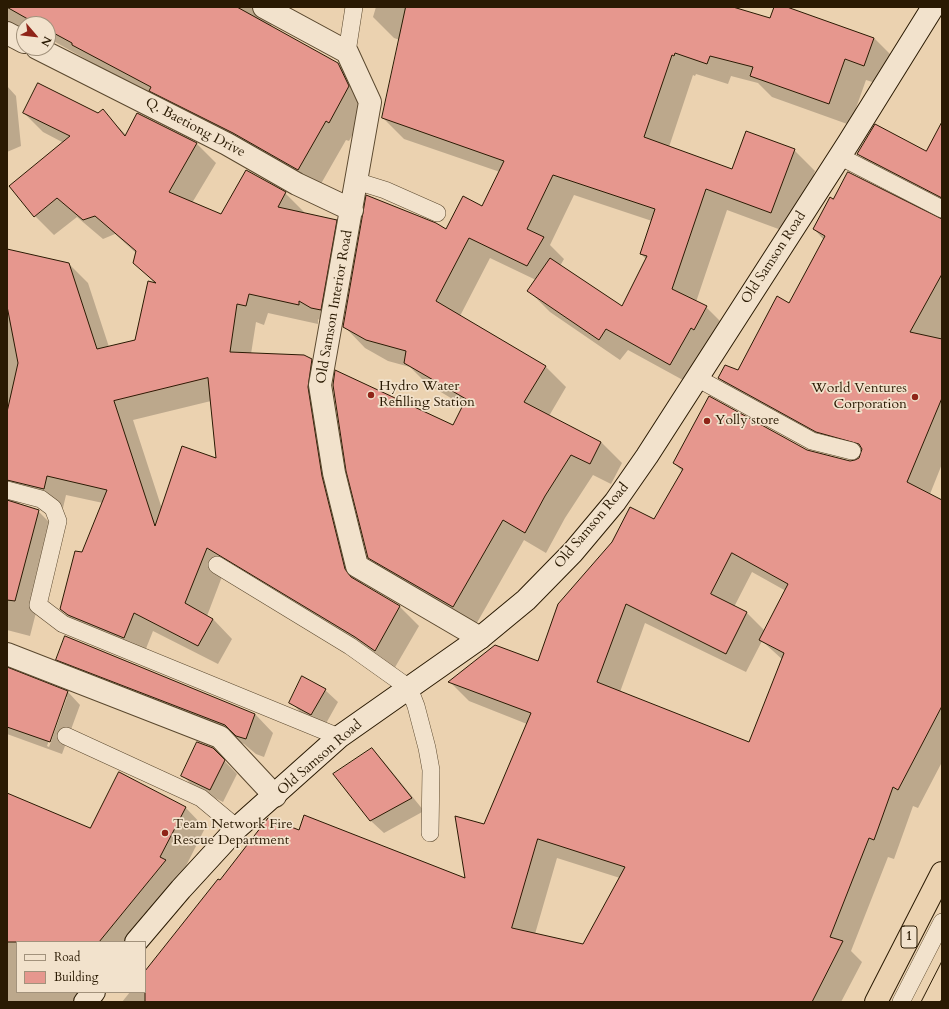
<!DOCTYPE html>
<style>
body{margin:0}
#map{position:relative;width:949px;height:1009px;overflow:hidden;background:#ebd2b0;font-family:Cardo,serif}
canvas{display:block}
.frame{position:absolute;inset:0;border:8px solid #2a1a03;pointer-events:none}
.legend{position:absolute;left:16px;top:941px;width:130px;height:52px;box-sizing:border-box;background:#f2e2cc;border:1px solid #a2927c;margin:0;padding:5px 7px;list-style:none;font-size:12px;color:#2a1a03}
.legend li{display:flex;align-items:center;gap:8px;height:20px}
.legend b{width:20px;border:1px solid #a2927c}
.north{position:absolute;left:16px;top:16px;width:40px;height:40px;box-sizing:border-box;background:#f2e2cc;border:1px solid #a2927c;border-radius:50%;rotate:118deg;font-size:11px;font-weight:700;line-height:16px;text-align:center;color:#2a1a03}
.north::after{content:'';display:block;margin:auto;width:14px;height:18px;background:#8f2418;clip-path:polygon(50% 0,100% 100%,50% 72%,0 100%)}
</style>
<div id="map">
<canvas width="949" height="1009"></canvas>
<div class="frame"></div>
<ul class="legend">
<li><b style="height:5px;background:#f2e2cc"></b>Road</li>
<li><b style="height:11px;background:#e6978e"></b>Building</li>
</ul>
<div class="north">N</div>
</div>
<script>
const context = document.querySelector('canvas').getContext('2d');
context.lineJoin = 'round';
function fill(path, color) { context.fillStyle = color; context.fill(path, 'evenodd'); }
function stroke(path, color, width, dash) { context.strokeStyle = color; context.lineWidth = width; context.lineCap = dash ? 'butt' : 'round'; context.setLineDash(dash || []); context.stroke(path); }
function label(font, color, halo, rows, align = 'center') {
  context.font = font + ' Cardo,serif'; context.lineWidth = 3.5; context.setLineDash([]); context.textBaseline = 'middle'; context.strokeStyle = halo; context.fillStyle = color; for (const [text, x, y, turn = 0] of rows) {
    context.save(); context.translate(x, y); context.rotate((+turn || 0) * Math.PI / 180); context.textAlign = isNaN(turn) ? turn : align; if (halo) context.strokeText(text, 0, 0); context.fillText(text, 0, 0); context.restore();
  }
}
fill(new Path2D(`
 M7 7H292L288 15 272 21 271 28 338 64 358 84 368 106 349 141 346 140 318 189 48 38V24H24V29L7 21Z
 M376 7H730L771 19 775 7H784L874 38 895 59 885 86 866 80 850 125 772 97 758 83 731 76 728 84 696 74 695 76 693 75 669 147 732 170 794 150 815 171 792 234 727 210 696 302 706 307 727 328 692 385 628 350 620 360 550 312 529 291 536 280 490 258 460 316 545 366 566 387 549 416 601 442 622 463 611 484 593 475 565 518 546 553 524 540 474 628 390 579 369 557 454 426 464 406 426 383 410 367 388 361 365 348 344 326 447 230 482 207 500 172 404 139 383 118 400 40 394 38 373 17ZM574 195 652 221 641 254 646 259 623 308 560 266 564 259 550 245Z
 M7 86 16 96 21 146 7 152Z
 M103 111 126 135 138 114 197 144 216 163 192 203 222 216 285 193 304 212V213L336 221 355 240 331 327 318 319V324L268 313 264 325 256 322 251 354 311 360 331 379 341 496 363 585 400 607 419 626 394 669 226 566 207 616 213 619 232 639 218 664 153 631 143 656 80 628 61 609 103 503 66 495 63 508 29 499 19 502 18 505 38 511 57 530 30 636 7 630V250L69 264 88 283 109 347 136 340 155 283 134 263 136 253 115 234 103 239 77 217 54 235 35 216 11 187 64 143 43 132 24 113 98 114ZM211 401 217 459 162 509 133 420Z
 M927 152H942V206L878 173 859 154Z
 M942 220V464L930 494 942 501V762L918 808 913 806 894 859 888 857 851 951 862 962 841 1002H122L130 992H145V973L221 882 299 831 466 880 484 825 527 724 469 701 450 682 538 663 654 520 682 471 674 463 807 451 849 462 855 461 861 458 836 451 739 397 719 378 738 372 789 304 824 240 814 229ZM752 572 786 591 765 631 747 613 734 607ZM645 623 746 672 762 641 783 660 749 743 620 692ZM557 858 620 878 584 945 535 934Z
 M57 659 255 714 273 733 264 757 256 754 244 744 75 678Z
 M7 668 68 692 80 705 62 754 7 734ZM65 697H67L49 747 47 746Z
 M325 690 338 702 324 727 303 715 291 702Z
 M212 748 237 774 223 802 195 788 182 775Z
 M372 749 384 762 424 811 384 833 371 821 335 775Z
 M185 807 205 828 181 876 136 942H17V992H95L87 1002H7V809L90 829Z`), '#0003');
const building = new Path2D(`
 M7 7H237L338 63 349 86 329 123 326 121 298 170 233 133 149 91 151 87 72 45V43L48 30V24H37Z
 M406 7H733L770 18 774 7H787L874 38 864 66 845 59 829 104 750 76 753 67 710 56 707 64 675 53 674 56 672 55 644 137 732 169 746 131 795 149 771 213 706 189 672 289 707 306 694 330 691 328 670 365 606 329 599 340 527 291 550 258 622 306 647 256 640 254 655 209 553 175 527 229 544 237 527 266 469 238 436 301 546 366 524 402 601 442 590 464 571 455 545 496 525 533 503 520 453 607 368 558 346 471 333 385 335 370 453 425 466 399 404 363 406 351 366 340 343 327 366 195 436 223 446 229 463 196 482 206 504 161 382 118Z
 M38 83 98 113 103 109 125 136 137 113 197 143 169 192 221 214 246 170 286 192 278 207 337 220 321 310 311 308 299 301V305L249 294 246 306 237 304 230 352 304 355 312 359 308 387 322 476 345 569 351 577 400 606 375 651 355 637 207 548 185 603 213 619 198 646 134 613 124 638 68 615 60 609 75 551 82 552 107 490 47 476 44 489 7 480V412L18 363 7 306V249L69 263 97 349 135 340 148 281 156 283 133 263 136 251 95 216 83 220 57 198 34 217 9 186 70 136 23 113ZM208 378 216 458 182 446 155 526 114 401Z
 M942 122V198L857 154 875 124 926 151Z
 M848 172 942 219V274L910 332 942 339V398L907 482 942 500V706L898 790 893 787 874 840 869 838 830 937 843 941 812 1002H145V971L218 879 220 880 268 818 299 830 304 815 465 878 455 816 484 824 531 713 448 682 495 645 538 661 558 604 612 542 630 507 654 519 683 469 673 463 709 396 807 450 850 461 855 460 859 458 862 449 859 444 816 432 718 378 725 365 738 370 777 296 789 303 825 236 813 229 830 197 833 199ZM732 553 788 584 759 640 784 653 749 742 597 682 626 604 726 654 747 612 711 594ZM538 839 625 867 583 944 512 928Z
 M7 500 39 510 15 601 7 600Z
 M65 636 255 714 246 739 236 736 225 725 56 660Z
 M7 667 68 691 50 742 7 727Z
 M302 676 326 689 311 715 289 703Z
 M197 742 213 748 225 760 210 790 181 776Z
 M372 748 412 798 370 821 333 774Z
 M119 772 186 807 160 857 166 860 99 942H7V793L90 828Z`);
fill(building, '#e6978e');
stroke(building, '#2a1a03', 1);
const lane = new Path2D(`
 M347 52 354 7
 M839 156 942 209
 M356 181 385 190 437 213
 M697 378 812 441 852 451
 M7 490 41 499 53 508 58 521 38 605 63 624 339 737
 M217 565 350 646 409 688 416 706 427 748 431 770 430 833
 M66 736 201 798 237 828
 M901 1002 942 922`);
const street = new Path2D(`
 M264 7 347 52 370 102 320 385 334 473 357 566 480 638
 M7 33 24 42
 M37 48 227 144 297 184 352 210
 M7 654 220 737 275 796`);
const secondary = new Path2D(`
 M136 942 181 889 237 828 339 737 480 638 526 600 573 552 615 502 647 456 849 142 933 7
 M85 1002 94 992`);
const highway = new Path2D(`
 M876 1002 942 873`);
stroke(lane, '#5a482e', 18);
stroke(street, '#5a482e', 24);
stroke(secondary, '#2a1a03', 24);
stroke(highway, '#2a1a03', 24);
stroke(lane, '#f2e2cc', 17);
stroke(street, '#f2e2cc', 22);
stroke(secondary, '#f2e2cc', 22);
stroke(highway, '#ebd2b0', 22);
stroke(new Path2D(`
 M921 1002 942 961
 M940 1002 942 999`), '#2a1a03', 1);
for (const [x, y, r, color] of [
 [371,395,4,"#8f2418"],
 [915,397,4,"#8f2418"],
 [707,421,4,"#8f2418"],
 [165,833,4,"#8f2418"]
]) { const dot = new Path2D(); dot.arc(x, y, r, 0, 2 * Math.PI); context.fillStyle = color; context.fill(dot); stroke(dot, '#f2e2cc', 1.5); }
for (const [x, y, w] of [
 [909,937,16]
]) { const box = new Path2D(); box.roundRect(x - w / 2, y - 11, w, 22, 3); context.fillStyle = '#f2e2cc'; context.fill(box); stroke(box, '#2a1a03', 1); }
label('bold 13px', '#2a1a03', null, [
 ["1",909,937]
]);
label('14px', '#2a1a03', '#f2e2cc', [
 ["Q. Baetiong Drive",195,128,28],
 ["Old Samson Road",774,258,-57],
 ["Old Samson Interior Road",335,307,-80],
 ["Old Samson Road",592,526,-50],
 ["Old Samson Road",320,758,-41]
]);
label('14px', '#2a1a03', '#f2e2cc', [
 ["Hydro Water",379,387],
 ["Refilling Station",379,403],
 ["World Ventures",907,389,"right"],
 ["Corporation",907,405,"right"],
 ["Yolly store",715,421],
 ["Team Network Fire",173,825],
 ["Rescue Department",173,841]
], 'left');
</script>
